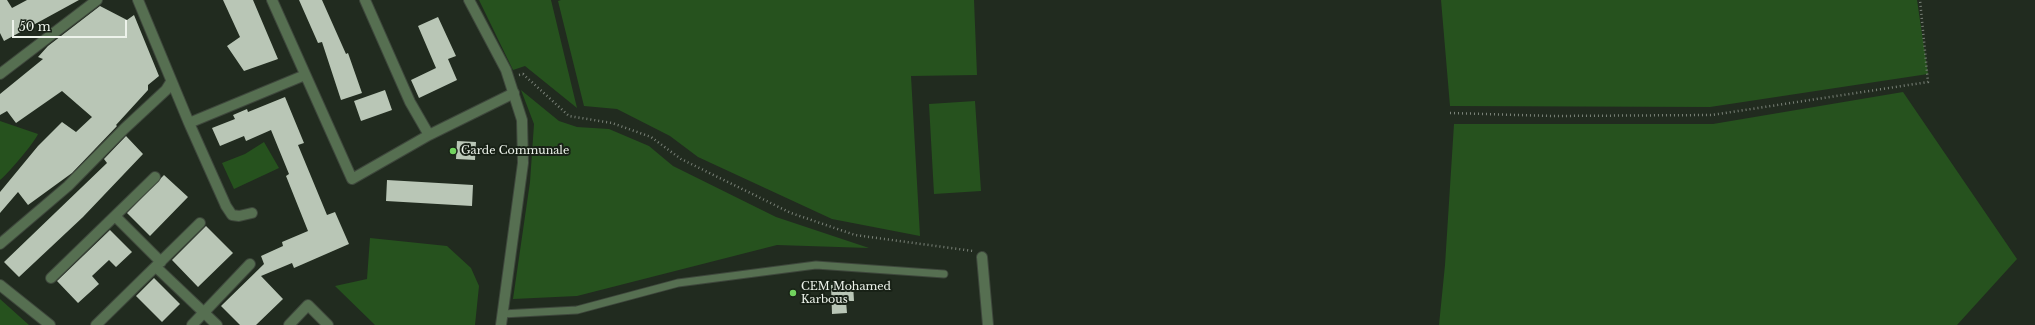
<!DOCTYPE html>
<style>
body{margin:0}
#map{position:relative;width:2035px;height:325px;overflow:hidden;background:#212b1f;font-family:"Libre Baskerville",serif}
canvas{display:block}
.scale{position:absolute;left:12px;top:20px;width:115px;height:18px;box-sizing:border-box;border:2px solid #edf3eb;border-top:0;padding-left:5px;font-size:12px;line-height:14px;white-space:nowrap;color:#edf3eb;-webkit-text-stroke:3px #182116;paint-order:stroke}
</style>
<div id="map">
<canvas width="2035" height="325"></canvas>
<div class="scale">50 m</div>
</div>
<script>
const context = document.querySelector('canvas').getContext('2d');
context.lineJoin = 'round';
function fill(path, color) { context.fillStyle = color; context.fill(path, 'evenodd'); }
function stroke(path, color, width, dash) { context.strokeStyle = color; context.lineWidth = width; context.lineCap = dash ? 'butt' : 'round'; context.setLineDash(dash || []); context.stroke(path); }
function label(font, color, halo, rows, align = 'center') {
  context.font = font + ' "Libre Baskerville",serif'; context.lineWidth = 4; context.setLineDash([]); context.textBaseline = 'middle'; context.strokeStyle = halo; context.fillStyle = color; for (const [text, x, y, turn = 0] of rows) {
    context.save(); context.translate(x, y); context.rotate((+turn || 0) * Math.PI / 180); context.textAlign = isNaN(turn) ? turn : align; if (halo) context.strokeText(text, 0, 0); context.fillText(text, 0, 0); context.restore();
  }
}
fill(new Path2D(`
 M479 0H551L577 108 525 66 513 70Z
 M561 0H974L977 75 911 76 920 236 832 219 698 157 670 136 617 109 584 106 558 1Z
 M1441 0H1917L1928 74 1710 107 1450 106Z
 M521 90 559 121 577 127 609 129 649 146 673 166 776 217 869 248 777 245 577 296 513 299 530 182 534 124Z
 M1903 92 2017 259 1957 325H1439L1445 265 1454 124H1713Z
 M975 101 981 191 934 194 929 104Z
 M0 121 38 134C35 142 6 176 0 180Z
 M264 142 279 168 234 189 222 163 245 154Z
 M370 238 447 246 471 268 479 286 475 325H375L335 286 367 279Z
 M0 299 29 325H0Z`), '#26521e');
fill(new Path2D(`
 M0 0H7L12 8 27 0H79L4 41 0 33Z
 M223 0H253L278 59 244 71 227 46 240 37Z
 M299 0H322L346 54 348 53 362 93 341 100 322 42 318 43Z
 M100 6 127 20 134 15 159 76 148 85V90L116 125 117 126 72 173 28 205 18 192 0 213V192L38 146 62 122 76 132 92 117 62 91 16 123 7 111 0 115V94L43 59 38 57 48 46Z
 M438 17 456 56 448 59 457 80 419 98 411 80 436 68 418 26Z
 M385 90 392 110 361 121 354 101Z
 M285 97 304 143 298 145 327 215 335 212 349 244 294 268 292 263 261 276 283 299 256 325H240L221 306 264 264 261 256 283 246 282 242 308 231 286 176 289 174 271 130 246 141 244 136 220 146 212 128 235 119 233 115 247 109 248 112Z
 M126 136 143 154 83 217 19 277 4 262 107 163 104 159Z
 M457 141 476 142 475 160 456 159Z
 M164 175 188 197 150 236 127 213Z
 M387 180 473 185 472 206 386 201Z
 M206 226 233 253 198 287 172 260Z
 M110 230 132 252 116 267 109 260 92 276 99 284 78 303 57 281Z
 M154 278 180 304 162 322 136 296Z
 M853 284 854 301H846L847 313 832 314 831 285Z`), '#b9c6b6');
const service = new Path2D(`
 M502 314 577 310 678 283 816 265 944 274`);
const minor = new Path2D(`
 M138 0 189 123 226 206 232 215 239 216 252 213
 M272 0 352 179 429 135 514 93
 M365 0 410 102 429 135
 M0 74 97 0
 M189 123 305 75
 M115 216 161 262
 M0 244 68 186 124 129 166 90 171 82
 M982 257 988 325
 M156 267 217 325
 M51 278 155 177
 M0 285 50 325
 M96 325 200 223
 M192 325 250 264
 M289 325 308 305 328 325`);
const tertiary = new Path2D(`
 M469 0 506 70 522 120 523 163 501 325`);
stroke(service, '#3e473c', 9);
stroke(minor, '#3e473c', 12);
stroke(tertiary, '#3e473c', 12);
stroke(new Path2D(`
 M519 75 523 74 569 116 612 123 651 137 681 159 791 213 855 235 973 251
 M1450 113 1552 116 1712 115 1928 82 1920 0`), '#7a8278', 2.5, [1, 3]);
stroke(service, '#566f51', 7);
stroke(minor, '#566f51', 10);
stroke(tertiary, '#566f51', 10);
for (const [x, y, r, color] of [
 [453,151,4,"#71d35e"],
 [793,293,4,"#71d35e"]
]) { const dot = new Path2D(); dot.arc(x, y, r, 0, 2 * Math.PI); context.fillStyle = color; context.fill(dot); stroke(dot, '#182116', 1.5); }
label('11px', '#edf3eb', '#182116', [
 ["Garde Communale",461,151],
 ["CEM Mohamed",801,287],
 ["Karbous",801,300]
], 'left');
</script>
